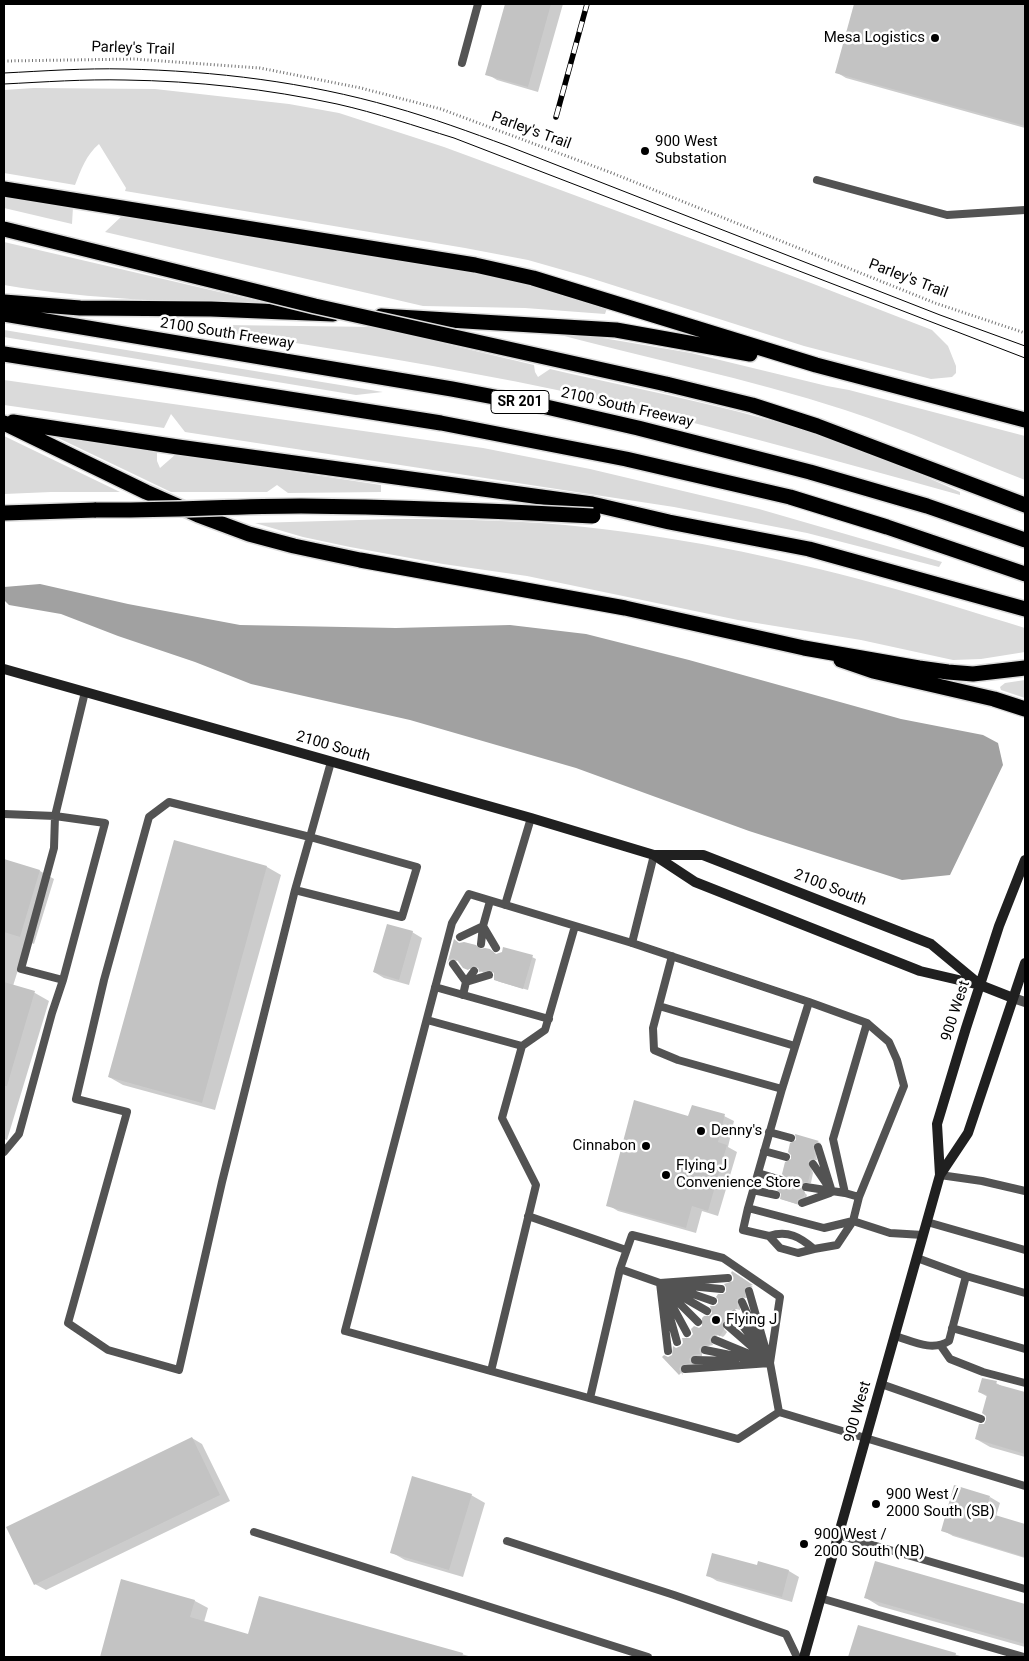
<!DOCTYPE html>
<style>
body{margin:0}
#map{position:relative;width:1029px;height:1661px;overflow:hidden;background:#fff;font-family:Roboto,sans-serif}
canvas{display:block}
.frame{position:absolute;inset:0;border:5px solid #000;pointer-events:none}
</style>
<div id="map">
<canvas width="1029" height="1661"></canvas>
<div class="frame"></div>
</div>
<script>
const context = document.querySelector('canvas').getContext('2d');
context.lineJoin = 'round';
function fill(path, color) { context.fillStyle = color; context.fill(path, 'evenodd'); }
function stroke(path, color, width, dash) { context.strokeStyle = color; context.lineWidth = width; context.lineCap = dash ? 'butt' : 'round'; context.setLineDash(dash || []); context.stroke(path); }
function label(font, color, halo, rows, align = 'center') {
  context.font = font + ' Roboto,sans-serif'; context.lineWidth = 5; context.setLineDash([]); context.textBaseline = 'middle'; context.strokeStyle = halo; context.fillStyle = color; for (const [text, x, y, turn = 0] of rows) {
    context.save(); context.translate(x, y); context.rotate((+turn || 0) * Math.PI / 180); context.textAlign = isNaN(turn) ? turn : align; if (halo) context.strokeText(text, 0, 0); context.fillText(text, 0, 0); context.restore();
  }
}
fill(new Path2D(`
 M34 88 155 89 289 104 339 113 444 147 539 182 811 283 932 330 948 346 956 366V373L952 377 931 379 804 346 584 276 528 260 465 248 125 191 126 188 99 144C86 155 81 170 75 185L4 173V90Z
 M4 196 73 207 72 224 4 208Z
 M123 215 455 269 554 291 607 308 605 314 525 308 423 306 105 232Z
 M4 242 271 304C182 302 92 300 4 285Z
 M225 325 375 327 534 365 535 372 538 377 550 369C641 390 734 407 823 436 870 452 915 472 960 492V495C826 458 692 420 557 390 447 367 336 349 225 332Z
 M4 330 383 392 356 395 4 337Z
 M545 331 585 335 691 353 827 386 849 390 1025 436V480C966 457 906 430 845 410 747 378 645 358 545 331Z
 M4 380 483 448 590 469 759 509 942 562 939 567 807 533 674 507 185 432 171 414 164 428 4 405Z
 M52 435 157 450V461L160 468 176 454 381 485V492L288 493 277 485 267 492H171Z
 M4 436 120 492H51L4 494Z
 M394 519C451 519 508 520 565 525 669 535 775 556 877 584 926 597 976 613 1025 628V652L981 659 953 660 861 640 738 620 527 576 443 564 350 547 303 537 255 523Z
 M1025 680V698L1001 690 1000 687 1005 683Z`), '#dadada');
fill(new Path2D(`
 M40 584 128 604 240 625 396 628 510 625 586 634 689 660 901 719 983 735 998 743 1003 765 950 875 902 880 749 831 576 768 410 720 251 684 195 662 118 636 61 614 9 605 4 600V587Z`), '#a1a1a1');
fill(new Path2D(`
 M506 4H563L538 92 497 80 487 74Z
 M855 4H1025V128L846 78 836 72Z
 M175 841 267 867 281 875 215 1110 123 1085 109 1077Z
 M4 860 40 871 54 879 34 944 27 941 13 986 35 993 49 1001 7 1140 4 1139Z
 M412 932 422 938 409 985 384 978 374 972Z
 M454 941 460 944 475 946 497 955 532 957 536 959 528 990 500 982 495 980V972L485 974 481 971 479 967 474 971 466 967 459 960 454 962 452 965 449 963Z
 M724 1116 734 1121 728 1147 737 1152 718 1216 702 1211 696 1233 618 1211 608 1205 689 1117Z
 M797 1136 821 1143 815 1147 817 1160H813L810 1164 813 1173 811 1183H807L803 1187 804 1192 807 1195 806 1198 799 1205 781 1199 783 1187 788 1183 798 1141Z
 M732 1273 753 1287 747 1289V1298H744L740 1301V1310L736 1309 732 1313V1321L729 1320 725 1323 724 1329 727 1332 725 1335 723 1337 718 1335 714 1337 712 1342 713 1345 704 1347 702 1351V1356H695L692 1361 693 1364 684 1366 682 1371 683 1375 668 1358 673 1356 678 1349 683 1346V1339H691L697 1329 702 1327 713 1315 715 1308 734 1280Z
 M996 1383 1005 1388 1025 1393V1457L990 1447 976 1439 988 1421V1397L979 1392Z
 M192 1438 202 1444 230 1501 46 1590 35 1584Z
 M471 1495 485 1503 463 1577 405 1560 391 1552Z
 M990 1497 1000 1503 996 1516 1025 1525V1558L953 1536 942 1530Z
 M876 1562 1025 1605V1647L879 1606 866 1598Z
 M758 1567 789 1571 799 1577 792 1602 717 1581 707 1575Z
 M122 1581 195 1601 208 1608 204 1622 249 1635 260 1597 472 1657H101Z
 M858 1627 964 1657H850Z`), '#0003');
fill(new Path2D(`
 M505 4H551L528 87 485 75Z
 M854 4H1025V126L835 73Z
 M174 840 267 866 202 1103 108 1077Z
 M4 859 40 870 20 937 4 932Z
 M387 924 413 931 399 980 373 972Z
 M454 939 459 943 464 942 476 945 480 949 485 948 490 949 496 954 502 952 503 947 533 955 523 989 494 980V973L491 970 479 972 478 967 474 965 468 970 463 968 457 960 453 958 449 960 447 964Z
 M4 982 35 991 7 1086H4Z
 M634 1100 688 1116 692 1105 725 1114 718 1142 727 1145 708 1211 692 1206 686 1228 606 1206Z
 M795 1134 819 1141 813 1145 815 1156 814 1159H810L808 1162 811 1171 808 1182H804L801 1186V1189L805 1192 804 1196 797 1200V1204L780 1199 781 1194 777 1190 779 1185H783L786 1182 785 1177 782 1174 785 1162 791 1159V1155L788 1152 790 1143 796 1140Z
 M732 1271 753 1285 745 1287V1297H740L737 1299V1309H733L729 1311 730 1320H726L722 1322V1326L724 1330 720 1336 715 1334 711 1336 709 1340 711 1344 701 1346 699 1349 700 1354 692 1355 689 1359 690 1363 681 1365 679 1369 681 1373 679 1375 662 1357 664 1355 668 1357 672 1355 673 1346 676 1348 681 1346 683 1343 682 1338H690L693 1334 691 1329 694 1326 699 1328 702 1326V1318L704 1316H709L712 1313 710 1306H715L718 1303V1299L716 1297 718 1294H723L726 1292V1287L724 1284 733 1281 734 1277 731 1273Z
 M982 1378 997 1381 996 1384 1025 1392V1454L975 1439 979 1424H984L986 1420V1416L982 1413 987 1395 978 1392Z
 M192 1437 220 1495 34 1585 6 1527Z
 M412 1476 472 1494 449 1570 390 1553Z
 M954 1485 990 1496 985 1512 1025 1524V1557L941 1531Z
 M712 1553 757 1565 758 1561 789 1570 782 1597 706 1576Z
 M875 1561 1025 1604V1644L864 1598Z
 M121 1579 195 1600 190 1617 248 1634 259 1596 463 1653 462 1657H100Z
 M858 1625 956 1653 955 1657H848Z`), '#c3c3c3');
const motorway = new Path2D(`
 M4 189 475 265 533 278 816 365 1025 420
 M4 302 80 308 211 309 333 314
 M4 314 452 389 542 406 638 428 810 472 927 506 1025 540
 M381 316 616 330 750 354
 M4 354 441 423 626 459 790 497 887 527 1025 574
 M666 384 752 405 817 426 1025 505
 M13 422 178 447 592 504 669 522 809 549 1025 609
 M4 423 146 492 198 515 249 534 294 546 360 560 625 608 804 648 919 668 948 672 973 674 1025 668
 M4 513 96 510
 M841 660 873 671 994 699 1025 709`);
stroke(motorway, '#dbdbdb', 18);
stroke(new Path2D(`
 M4 61 135 59 260 68 361 88 441 109 612 173 935 303 1025 333`), '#757575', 3, [1, 2.5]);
stroke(new Path2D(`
 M462 63 478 4
 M817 180 947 215 1025 210
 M4 814 55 816 85 692
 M295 890 310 837 169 802 149 817 104 980 76 1099 127 1112 68 1323 108 1350 179 1370 222 1182 295 890 402 917 417 867 310 837 331 762
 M505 905 531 818
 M483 926 496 948
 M460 937 483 926 490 901
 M632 943 654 855
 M481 944 483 926
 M672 956 653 1028 654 1050 678 1060 782 1089
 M453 964 466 982 463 995
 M466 982 489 975
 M466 982 474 971
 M435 987 549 1019
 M809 1002 867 1023 889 1042 897 1060 904 1086 859 1197 853 1221 837 1245 814 1249
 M659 1006 795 1046
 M427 1020 522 1046 502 1118 536 1185 491 1371
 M522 1046 545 1030 575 926
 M769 1132 791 1138
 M818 1147 832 1192
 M764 1151 786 1157
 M4 1152 19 1134 52 1013 63 980 105 823 55 816 54 848 21 969 63 980
 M813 1164 828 1186
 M758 1173 781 1180
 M940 1175 982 1181 1025 1191
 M806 1187 845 1193 859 1197
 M753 1190 776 1195
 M845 1193 833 1139 867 1023
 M802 1203 830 1193
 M748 1208 743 1230 769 1236 780 1248 798 1253 814 1249C800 1237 788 1230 769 1236
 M528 1216 626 1250
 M927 1222 1025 1250
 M923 1235 890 1233 853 1221 824 1228 748 1208 782 1089 809 1002 632 943 469 894 452 923 345 1331 738 1439 779 1412 1025 1486
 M620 1269 660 1283 668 1351
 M966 1276 1025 1293
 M660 1283 728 1278
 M664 1284 713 1301
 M679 1285 721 1289
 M662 1287 687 1333
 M666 1290 698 1322
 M749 1291 769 1361
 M674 1292 707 1311
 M742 1302 758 1338
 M666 1303 677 1342
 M734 1314 766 1357
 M727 1325 759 1353
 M952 1328 1025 1349
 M895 1336C912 1341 932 1352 949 1341L966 1276 917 1258
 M715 1340 754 1356
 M941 1346 950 1359 983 1372 1025 1383
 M705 1350 760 1361
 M695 1360 735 1361
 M685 1369 770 1363 779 1412
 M881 1384 981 1419
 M590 1398 620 1269 632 1235 723 1258 780 1297 770 1363
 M254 1532 648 1657
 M838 1535 1025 1589
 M507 1541 674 1595 786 1634 797 1657
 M820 1598 1024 1657`), '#535353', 8);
stroke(new Path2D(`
 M1013 998 1025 1002`), '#535353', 10);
stroke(new Path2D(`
 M4 669 531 818 654 855 695 882 920 971 980 985 1013 998
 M654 855H703L931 944 978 983
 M940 1175 937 1124 966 1028 999 926 1025 860
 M804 1657 940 1175 968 1133 1025 963`), '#202020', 10);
stroke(motorway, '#000', 15);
stroke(new Path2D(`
 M4 73C44 71 84 68 125 69 215 71 306 82 393 107 432 118 470 132 508 146L940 315 1025 346
 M4 84C44 82 85 79 125 80 196 81 268 89 337 104 377 113 415 126 454 138L1025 358`), '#000', 1);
const rail = new Path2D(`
 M556 117 587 4`);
stroke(rail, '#000', 5.5);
stroke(rail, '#fff', 4, [11]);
const motorwayBridge = new Path2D(`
 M4 229 315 306 666 384
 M96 510C165 511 233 506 301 506 398 507 496 511 593 516`);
stroke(motorwayBridge, '#dbdbdb', 18, []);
stroke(motorwayBridge, '#000', 15);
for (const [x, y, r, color] of [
 [935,38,5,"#000"],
 [645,151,5,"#000"],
 [701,1131,5,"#000"],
 [646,1146,5,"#000"],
 [666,1175,5,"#000"],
 [716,1320,5,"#000"],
 [876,1504,5,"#000"],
 [804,1544,5,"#000"]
]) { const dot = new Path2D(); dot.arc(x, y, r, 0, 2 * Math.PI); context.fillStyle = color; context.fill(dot); stroke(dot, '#fff', 2); }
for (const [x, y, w] of [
 [520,402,58]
]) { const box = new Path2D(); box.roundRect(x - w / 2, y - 11.5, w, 23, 4); context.fillStyle = '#fff'; context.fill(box); stroke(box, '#000', 1); }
label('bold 14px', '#000', null, [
 ["SR 201",520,402]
]);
label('15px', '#000', '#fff', [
 ["Mesa Logistics",925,38,"right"],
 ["900 West",655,142],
 ["Substation",655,159],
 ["Denny's",711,1131],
 ["Cinnabon",636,1146,"right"],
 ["Flying J",676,1166],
 ["Convenience Store",676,1183],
 ["Flying J",726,1320],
 ["900 West /",886,1495],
 ["2000 South (SB)",886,1512],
 ["900 West /",814,1535],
 ["2000 South (NB)",814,1552]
], 'left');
label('15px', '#000', '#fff', [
 ["Parley's Trail",133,49,2],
 ["Parley's Trail",531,131,20],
 ["Parley's Trail",908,279,21],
 ["2100 South Freeway",227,334,9],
 ["2100 South Freeway",627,408,13],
 ["2100 South",333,747,16],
 ["2100 South",830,888,21],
 ["900 West",956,1011,-72],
 ["900 West",858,1412,-74]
]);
</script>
